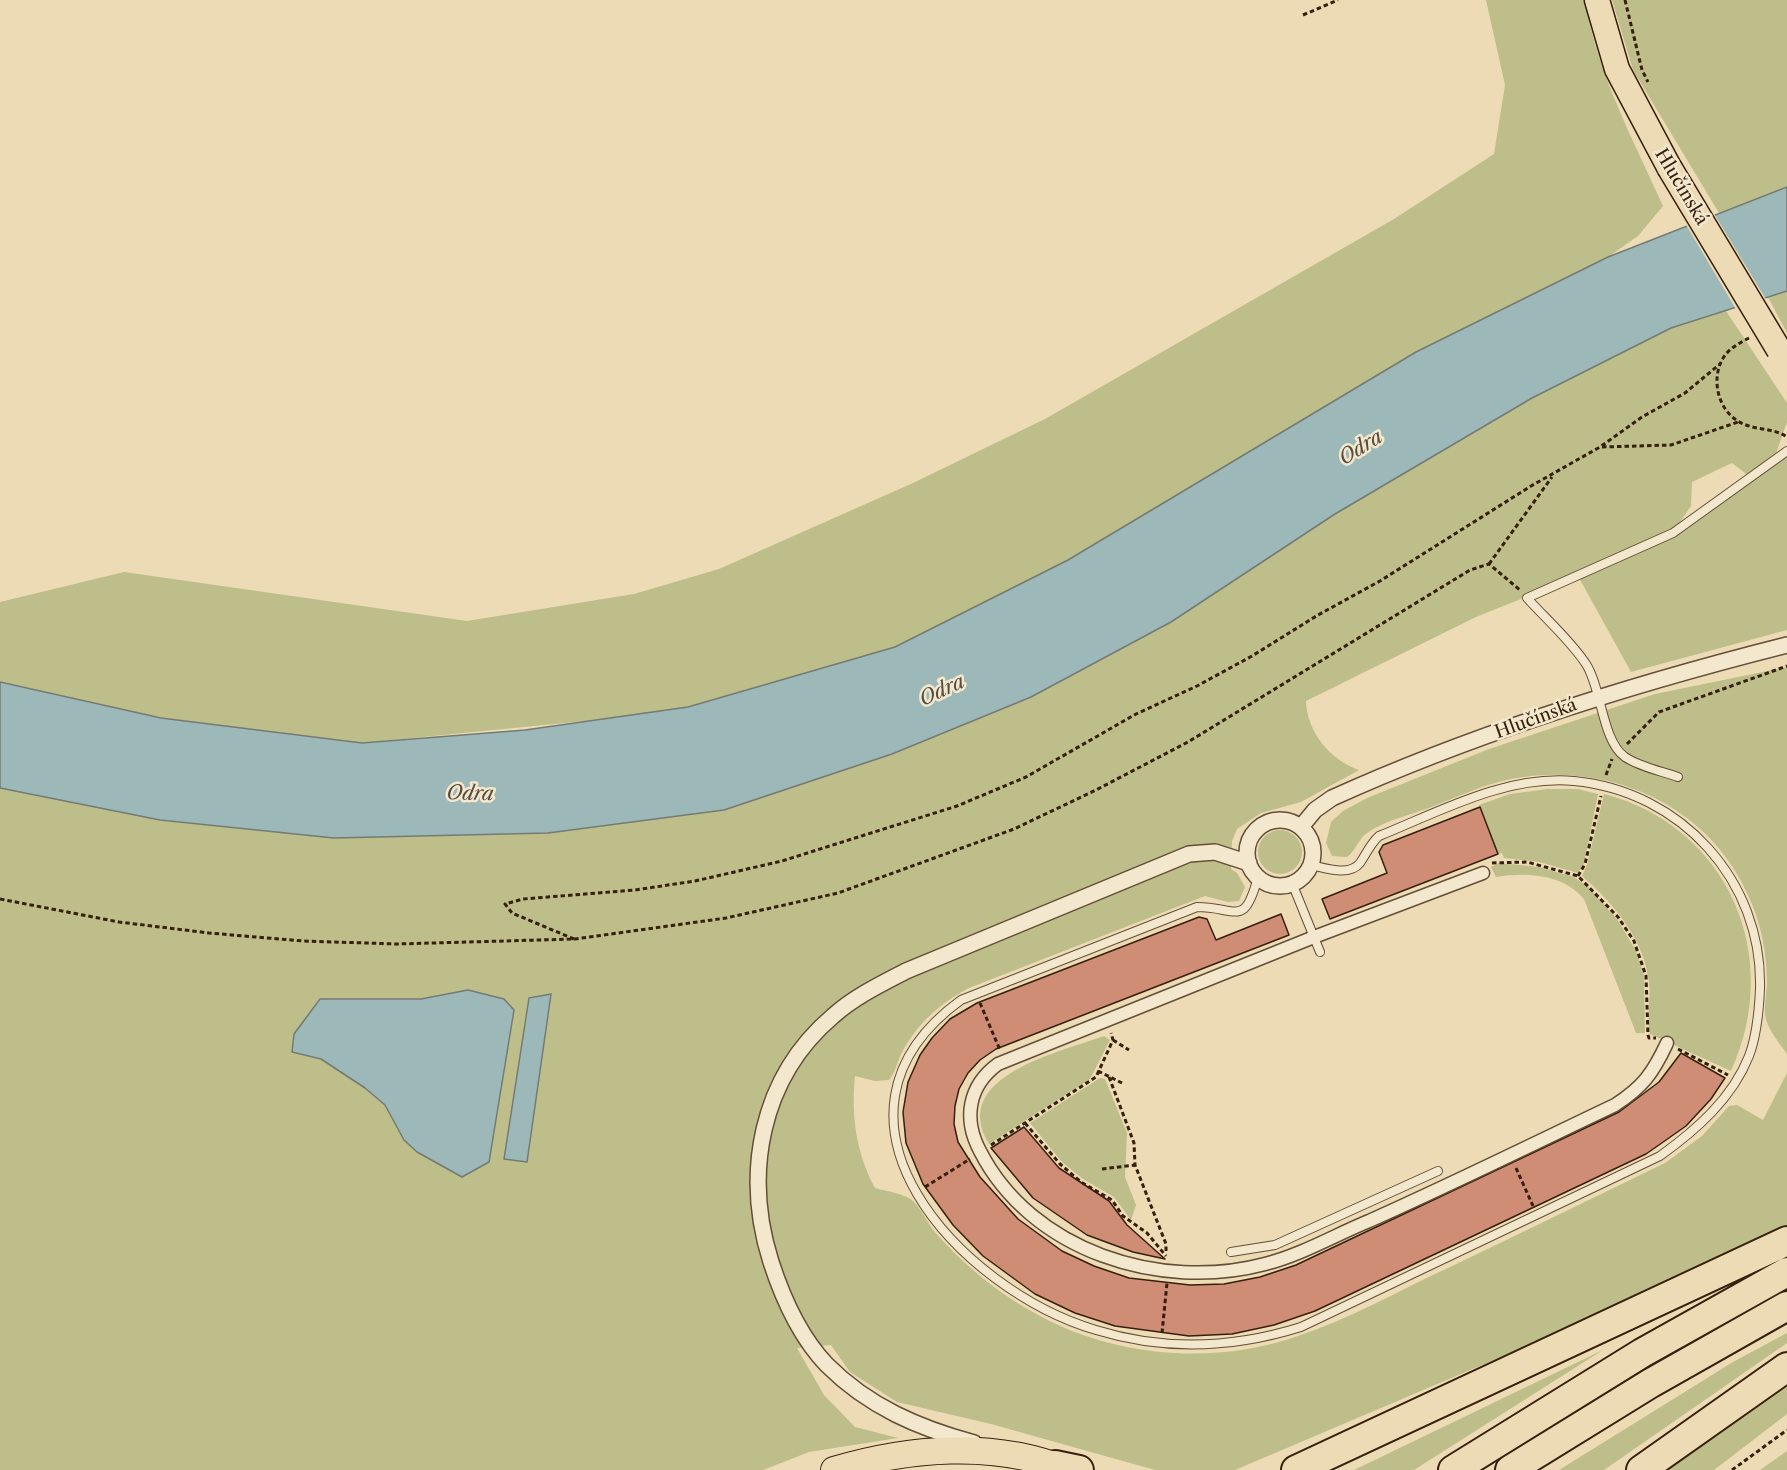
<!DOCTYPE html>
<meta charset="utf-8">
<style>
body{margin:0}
canvas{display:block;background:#ecdbb4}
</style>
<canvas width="1787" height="1470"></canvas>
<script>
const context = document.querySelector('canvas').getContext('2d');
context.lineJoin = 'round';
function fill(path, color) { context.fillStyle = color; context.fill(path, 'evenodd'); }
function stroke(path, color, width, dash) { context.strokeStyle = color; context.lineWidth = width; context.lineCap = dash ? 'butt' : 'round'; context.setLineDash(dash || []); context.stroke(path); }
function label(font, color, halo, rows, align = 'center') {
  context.font = font + ' "Libre Caslon Text",serif'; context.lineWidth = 5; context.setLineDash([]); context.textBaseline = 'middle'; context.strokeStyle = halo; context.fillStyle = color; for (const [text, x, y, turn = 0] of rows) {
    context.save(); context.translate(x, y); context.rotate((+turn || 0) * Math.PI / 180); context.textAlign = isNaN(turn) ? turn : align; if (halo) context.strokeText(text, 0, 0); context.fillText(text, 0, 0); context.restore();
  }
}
fill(new Path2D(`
 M1486 0H1585C1597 73 1633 139 1663 206L1638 236 1608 257 1416 352 1068 560 895 647 688 707 595 720 362 743 161 718 0 682V602L124 572 467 621 634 594 719 569 913 483 1045 419 1394 219 1494 154 1505 85Z
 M1612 0H1787V187L1719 213 1633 70Z
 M1787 291V333L1768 297Z
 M1726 311 1787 403V422L1774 459 1787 451V630L1631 672 1578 576 1476 617 1306 701C1307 732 1330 760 1359 770L1301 802 1261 813 1237 829 1232 841 1231 869 1237 873 1245 887 1239 901 1228 902 1205 896 969 988C939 1004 917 1024 901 1054 897 1063 895 1073 889 1080L875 1081 855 1076C851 1115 856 1153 875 1188 885 1191 906 1194 913 1201 922 1210 927 1222 934 1231 968 1270 1009 1302 1056 1324 1129 1358 1219 1363 1295 1337 1348 1320 1398 1291 1448 1268 1521 1233 1593 1198 1665 1163L1702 1136 1729 1106 1737 1105 1763 1120 1787 1073V1225L1508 1354 1235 1470H1155L991 1424 897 1402 850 1372 831 1345 797 1348 824 1395 855 1427 898 1438 809 1452 763 1470H0V788L160 820 334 838 548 833 1031 697 1171 622 1335 514 1532 398 1671 328ZM1732 463 1750 477 1674 531 1691 506 1692 482Z
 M1787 667V1054C1780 1044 1769 1031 1766 1019 1763 1008 1767 994 1767 983 1767 953 1761 923 1748 895 1708 804 1606 760 1511 779 1485 784 1459 796 1434 806 1414 814 1385 820 1367 833 1358 839 1356 851 1347 857L1332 856 1326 843 1331 822 1343 811 1367 798 1489 749 1655 694Z
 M1548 789H1578L1598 794 1584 863 1578 873 1539 862 1504 858 1502 853 1498 854 1479 805 1510 794Z
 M1604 794C1728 826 1784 956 1731 1071L1650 1034C1646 1018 1651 999 1649 983 1645 940 1613 903 1582 876L1587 865Z
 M1258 852a22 22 0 1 1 44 0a22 22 0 1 1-44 0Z
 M1499 863 1539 867 1574 877 1588 887 1617 919 1636 951 1644 976 1645 1033H1636L1584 899C1563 874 1526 872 1496 877L1491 867Z
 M1104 1036 1110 1040 1090 1079 989 1144C948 1076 1061 1052 1104 1036Z
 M1100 1078 1105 1079 1127 1133 1125 1177 1136 1205 1131 1220 1114 1197 1083 1179 1062 1162 1030 1123Z
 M1787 1333V1343L1604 1470H1559L1733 1362Z
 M1603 1350 1414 1470H1354Z
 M1787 1378V1414L1714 1470H1659Z
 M1787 1451V1470H1760Z`), '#bdbe89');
const water = new Path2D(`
 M1787 187V291L1671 328 1532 398 1335 514 1171 622 1031 697 892 754 724 810 548 833 334 838 160 820 0 788V682L161 718 362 743 525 730 688 707 895 647 1068 560 1416 352 1608 257Z
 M468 990 504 999 514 1010 489 1162 462 1177 417 1152 404 1140 385 1105 365 1088 321 1059 292 1052 294 1034 320 999H421Z
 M551 994 527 1162 504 1159 529 998Z`);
fill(water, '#9db8b8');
stroke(water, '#747b74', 1.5);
fill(new Path2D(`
 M1713 212 1767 301 1737 311 1685 223Z`), '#ecdbb4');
const building = new Path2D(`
 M1480 807 1498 854 1330 919 1322 899 1387 873 1379 852 1383 845Z
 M1281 914 1289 935 996 1049 980 1060 968 1073 959 1089 955 1106 954 1124 958 1142 980 1177 1018 1219 1062 1251 1094 1266 1129 1278 1190 1285 1224 1284 1260 1277 1296 1265 1619 1112 1659 1082 1681 1053 1725 1078 1711 1099 1686 1126 1646 1154 1315 1311 1274 1325 1232 1334 1189 1336 1115 1326 1075 1313 1035 1294 983 1256 953 1225 923 1184 906 1143 903 1112 908 1082 920 1055 932 1038 950 1019 977 1003 1199 917 1207 919 1216 940Z
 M1024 1127 1059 1168 1109 1201 1127 1225 1165 1259 1133 1252 1087 1235 1033 1198 991 1148Z`);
fill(building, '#cf8d76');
stroke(building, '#371f0d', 1.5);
const service = new Path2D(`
 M1678 777C1661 771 1640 767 1625 757 1602 741 1602 689 1586 664 1570 640 1546 619 1527 598L1673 533 1787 451
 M1258 877C1244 929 1237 907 1197 907L961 1000C800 1117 960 1290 1096 1330 1164 1351 1234 1348 1301 1327L1660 1156C1696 1130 1732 1099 1749 1056 1757 1035 1759 1011 1760 989 1763 881 1681 791 1574 781 1506 775 1441 811 1379 836 1370 844 1367 853 1360 863 1349 877 1325 868 1311 865
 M1292 883 1320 952
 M1231 1252 1275 1245 1438 1171`);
const pedestrian = new Path2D(`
 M1483 873 1314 937 998 1064C968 1086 963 1119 980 1151 1031 1251 1160 1292 1265 1264 1301 1255 1335 1235 1369 1221 1452 1184 1533 1144 1615 1105 1643 1087 1653 1073 1667 1043`);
const minor = new Path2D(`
 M1247 853a33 33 0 1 1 66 0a33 33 0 1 1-66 0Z
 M1301 827 1315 810 1332 798C1478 732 1632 684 1787 645
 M974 1443C919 1428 869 1407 827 1365 800 1337 783 1299 771 1262 743 1174 760 1078 833 1016 854 997 881 984 906 971L1189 854 1215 852 1249 863`);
const primary = new Path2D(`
 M1597 0 1617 69 1669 167`);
const trunk = new Path2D(`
 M834 1470C908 1448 994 1440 1067 1470`);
const motorway = new Path2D(`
 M1055 1465 1079 1470
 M1296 1470 1787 1241
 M1453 1470 1642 1353 1787 1272
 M1510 1470 1651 1383 1787 1306
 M1641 1470 1787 1367`);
stroke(service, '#644e37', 10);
stroke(pedestrian, '#644e37', 15);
stroke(minor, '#644e37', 18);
stroke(primary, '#371f0d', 27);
stroke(trunk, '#371f0d', 28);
stroke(motorway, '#371f0d', 32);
stroke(new Path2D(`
 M1625 0 1642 70 1648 82
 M1303 15 1338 0
 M1749 338C1741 342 1732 347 1726 354 1710 374 1716 408 1738 421 1753 431 1773 427 1787 437
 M1602 447 1671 445 1738 422
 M1489 564 1552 477
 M1627 744 1659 712 1787 666
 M1606 775 1612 759
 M1492 863 1527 862 1578 876 1618 917 1634 941 1646 976 1648 1035 1649 1038H1656
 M1578 876 1585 864 1601 796
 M0 899 119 922 209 933 303 941 397 944 575 939 726 918 838 893 1014 829 1096 790 1188 742 1470 570 1489 564 1520 590
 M574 939 512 913 505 904 523 899 635 890 695 881 782 861 957 806 1026 777 1136 714 1197 686 1252 656 1318 615 1380 581 1531 486 1600 447 1642 417 1685 393 1720 364
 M980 1003 1000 1050
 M1113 1040 1129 1050
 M1678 1049 1728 1075
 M1098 1071 1122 1083
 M1109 1077 1134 1143 1135 1165 1166 1244V1253
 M1025 1123 1060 1164 1081 1182 1112 1200 1123 1216 1147 1233 1166 1256
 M991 1145 1096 1077 1113 1040 1111 1033
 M1516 1168 1533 1206
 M1102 1169 1135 1165
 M925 1187 970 1159
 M1162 1333 1167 1283
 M1732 1470 1787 1430`), '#371f0d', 3, [4.5, 3]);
stroke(service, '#f3e8ce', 8);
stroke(pedestrian, '#f3e8ce', 12);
stroke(minor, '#f3e8ce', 15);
stroke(primary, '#ecdbb4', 24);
stroke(trunk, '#ecdbb4', 26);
stroke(motorway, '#ecdbb4', 28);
const primaryBridge = new Path2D(`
 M1669 167 1779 350`);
stroke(primaryBridge, '#371f0d', 27, []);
stroke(primaryBridge, '#ecdbb4', 24);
label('18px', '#371f0d', '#f3e8ce', [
 ["Hlučínská",1681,187,59],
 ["Hlučínská",1536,719,-20]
]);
label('italic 20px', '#564d40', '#f3e8ce', [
 ["Odra",1361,448,-32],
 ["Odra",942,691,-25],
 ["Odra",470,794,1]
]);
</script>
